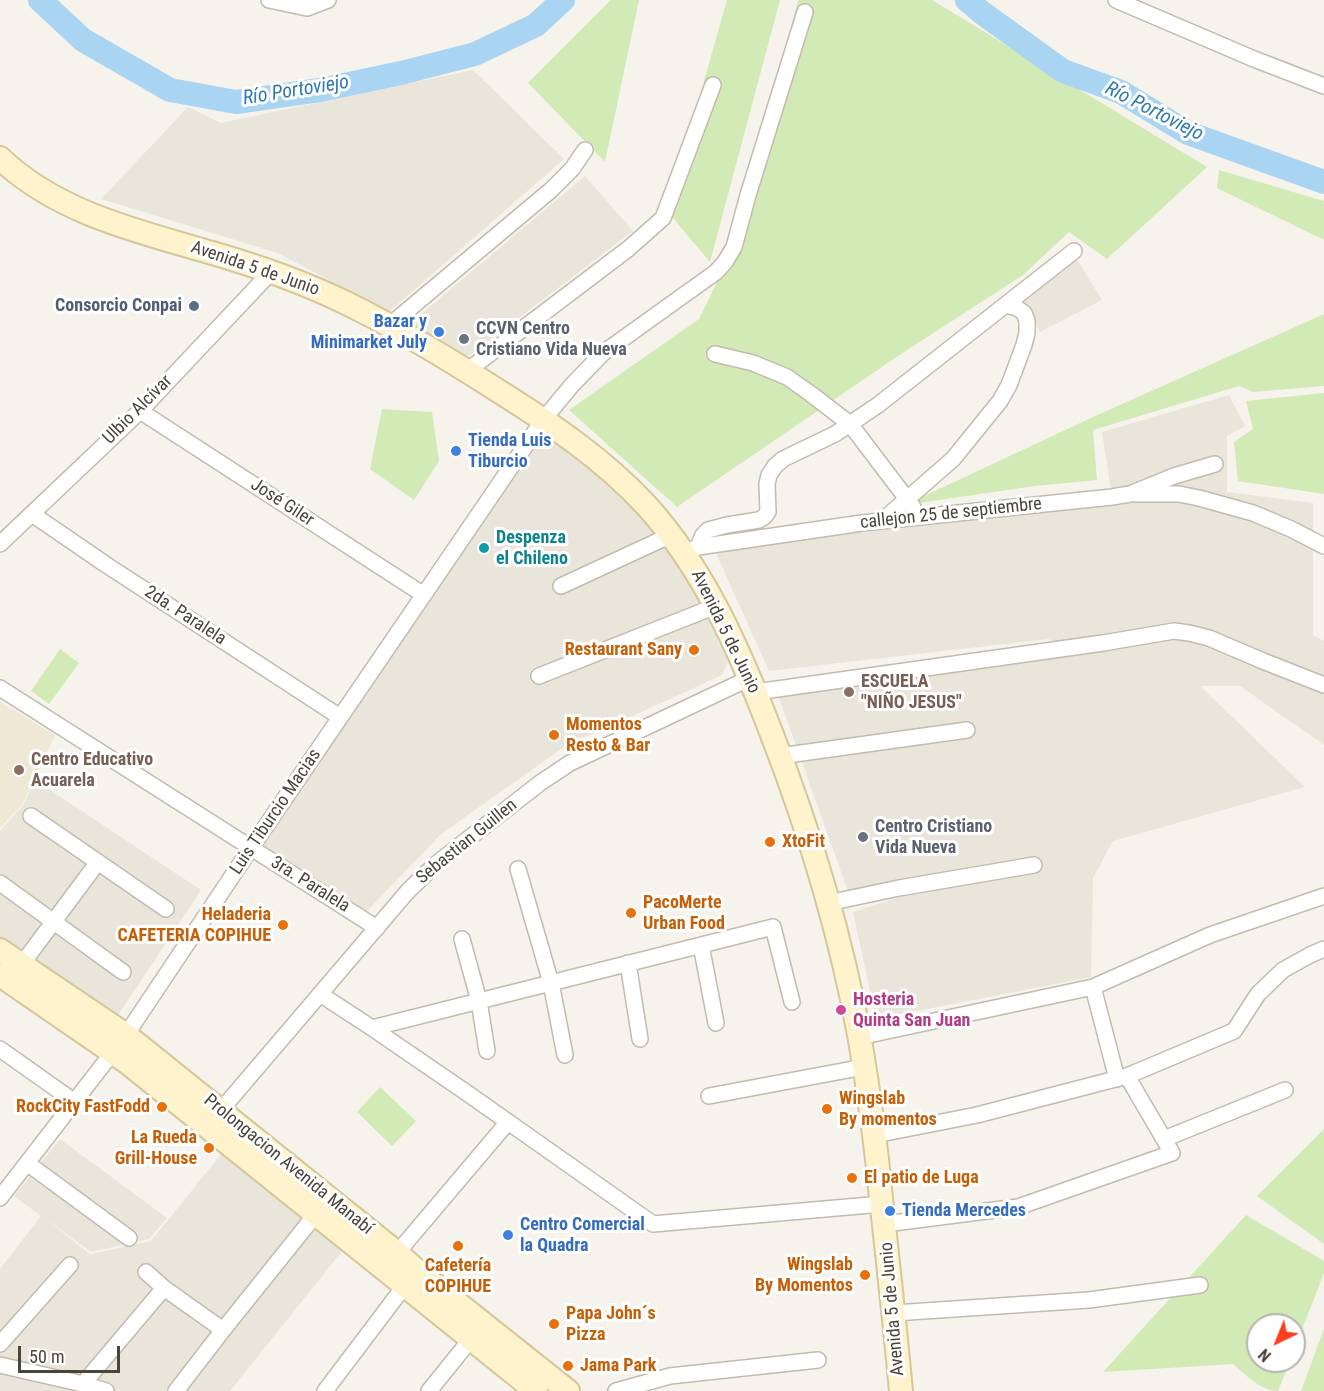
<!DOCTYPE html>
<meta charset="utf-8">
<style>
body{margin:0}
#map{position:relative;width:1324px;height:1391px;overflow:hidden;background:#f6f3ec;font-family:"Roboto Condensed",sans-serif}
canvas{display:block}
.north{position:absolute;left:1246px;top:1313px;width:60px;height:60px;box-sizing:border-box;background:#fff;border:2px solid #b7b4b0;border-radius:50%;rotate:223deg;font-size:16px;font-weight:700;line-height:24px;text-align:center;color:#4b4439}
.north::after{content:'';display:block;margin:auto;width:21px;height:27px;background:#fc3f1d;clip-path:polygon(50% 0,100% 100%,50% 72%,0 100%)}
.scale{position:absolute;left:18px;top:1346px;width:102px;height:27px;box-sizing:border-box;border:3px solid #4b4439;border-top:0;padding-left:8px;font-size:18px;line-height:21px;white-space:nowrap;color:#4b4439;-webkit-text-stroke:4px #fff;paint-order:stroke}
</style>
<div id="map">
<canvas width="1324" height="1391"></canvas>
<div class="north">N</div>
<div class="scale">50 m</div>
</div>
<script>
const context = document.querySelector('canvas').getContext('2d');
context.lineJoin = 'round';
function fill(path, color) { context.fillStyle = color; context.fill(path, 'evenodd'); }
function stroke(path, color, width, dash) { context.strokeStyle = color; context.lineWidth = width; context.lineCap = dash ? 'butt' : 'round'; context.setLineDash(dash || []); context.stroke(path); }
function label(font, color, halo, rows, align = 'center') {
  context.font = font + ' "Roboto Condensed",sans-serif'; context.lineWidth = 6; context.setLineDash([]); context.textBaseline = 'middle'; context.strokeStyle = halo; context.fillStyle = color; for (const [text, x, y, turn = 0] of rows) {
    context.save(); context.translate(x, y); context.rotate((+turn || 0) * Math.PI / 180); context.textAlign = isNaN(turn) ? turn : align; if (halo) context.strokeText(text, 0, 0); context.fillText(text, 0, 0); context.restore();
  }
}
fill(new Path2D(`
 M473 70 564 159 389 312 278 253 101 199 188 107 221 123Z
 M585 176 633 231 466 358 407 326Z
 M1076 258 1102 300 1040 332 1022 302Z
 M1229 395 1245 426 1227 436V492L1313 503V635L1324 641V745L1240 686H1200L1305 787 1113 841 1093 878 1091 977 876 1019 853 912 956 879 850 897 774 684 1058 646 1049 639 769 671 714 549 963 521 962 504 1112 496 1102 432Z
 M542 430 616 486 653 530 698 597 728 662 722 675 600 731 571 742 441 834 365 913 261 849Z
 M35 780 201 890 117 1017 0 938V831L23 805Z
 M60 1139 167 1218 149 1239 91 1252 43 1217 90 1254 151 1241 222 1153 343 1250 230 1391H0V1269L41 1216 14 1196Z`), '#eae5da');
fill(new Path2D(`
 M0 702 55 735 22 805 0 828Z`), '#efe8d6');
fill(new Path2D(`
 M611 0H639L605 162 528 83Z
 M727 0H780L710 262 667 211Z
 M798 0H932L1207 167 1107 259 1069 232 1023 275 895 358 677 507 569 410 699 319 739 237Z
 M1219 170 1324 201V240L1217 188Z
 M1324 314V386L1253 392 1239 386 1093 430 1097 480 1035 486 905 505 1093 417Z
 M1324 393V494L1238 481 1234 442 1253 429 1246 401Z
 M382 409 432 412 439 461 414 500 370 469Z
 M60 649 79 663 49 704 31 691Z
 M380 1087 416 1121 392 1146 357 1112Z
 M1324 1129V1244L1257 1196Z
 M1246 1215 1324 1261V1273L1294 1350V1325H1258V1361H1290L1278 1391C1261 1391 1246 1375 1233 1364L1103 1372Z
 M1324 1329V1391H1301Z`), '#d2eab5');
stroke(new Path2D(`
 M40 0 83 40 170 90 236 102 320 90 401 73 475 54 536 25 563 0
 M967 0 981 12 1063 71 1121 92 1188 133 1324 182`), '#a9d4f2', 24);
const street = new Path2D(`
 M269 0 307 8 328 0
 M1116 0 1254 59 1324 86
 M390 325 551 190 572 169 585 150
 M715 354 753 363 787 377 811 394 850 424 913 507
 M467 371 628 249 663 218 713 85
 M140 411 424 595
 M1136 494H1179L1199 498 1253 513 1291 529 1324 546
 M32 514 108 566 340 717
 M883 520 953 459 1000 401 1009 385 1024 345 1027 333V321L1024 313 1017 308 1006 305
 M0 544 140 411 271 272
 M698 547 703 535 708 530 727 525 759 520 764 517 768 512 767 484 769 475 775 466 783 459 835 434 878 405 1074 251
 M684 553 698 547 862 523 1112 497 1130 494 1174 476 1215 464
 M561 586 671 535
 M539 676 716 606
 M0 688 377 928
 M756 692 1103 643 1174 631 1189 633 1209 638 1263 661 1324 685
 M780 756 967 730
 M31 816 166 909
 M518 869 551 983 565 1055
 M0 883 123 972
 M828 903 899 888 1034 865
 M462 939 479 1001 487 1051
 M701 945 716 1023
 M628 963 640 1039
 M22 964 98 862
 M1093 987 1117 1079
 M320 994 372 1028 467 1093 653 1224 882 1204
 M372 1028 773 927 792 1002
 M859 1037 1093 987 1210 935 1324 896
 M0 1049 75 1102
 M709 1096 864 1067
 M221 1110 408 891 436 864 540 783 570 763 750 678
 M875 1135 977 1115 1127 1076 1234 1031 1258 994 1283 970 1310 955 1324 949
 M1164 1139 1285 1090
 M27 1163 129 1238
 M0 1198 126 1035 251 848 543 420 572 385 603 353 716 272 725 262 734 247 748 195 805 12
 M885 1224 1018 1207 1172 1153 1127 1076
 M392 1259 508 1122
 M146 1272 164 1288
 M894 1313 1089 1300 1200 1285
 M0 1344 70 1265
 M0 1365 83 1384 106 1391
 M83 1384 164 1288 223 1330
 M176 1391 223 1330 316 1214
 M325 1391 409 1280
 M429 1391 471 1339
 M616 1391 670 1376 818 1360`);
const secondary = new Path2D(`
 M0 158C61 217 151 234 229 258 275 272 320 289 362 311 409 335 455 363 500 392 554 426 602 458 646 505 705 570 740 651 771 732 810 832 841 935 860 1040 869 1092 876 1145 881 1198 888 1262 895 1327 901 1391
 M0 950 126 1035 397 1253 417 1271 568 1391
 M0 975 128 1063 536 1391`);
stroke(street, '#c2bbae', 18);
stroke(secondary, '#d6c79b', 26);
stroke(street, '#fff', 15);
stroke(secondary, '#fff3cd', 22);
for (const [x, y, r, color] of [
 [194,306,6,"#5c6f8a"],
 [439,332,6,"#3f7fe0"],
 [464,339,6,"#6b7280"],
 [456,451,6,"#3f7fe0"],
 [484,548,6,"#0f9aa8"],
 [694,650,6,"#e8710a"],
 [849,692,6,"#8d6e63"],
 [554,735,6,"#e8710a"],
 [19,770,6,"#8d6e63"],
 [863,837,6,"#6b7280"],
 [770,842,6,"#e8710a"],
 [631,913,6,"#e8710a"],
 [283,925,6,"#e8710a"],
 [841,1010,6,"#d1479c"],
 [162,1107,6,"#e8710a"],
 [827,1109,6,"#e8710a"],
 [209,1148,6,"#e8710a"],
 [852,1178,6,"#e8710a"],
 [890,1211,6,"#3f7fe0"],
 [508,1235,6,"#3f7fe0"],
 [458,1246,6,"#e8710a"],
 [865,1275,6,"#e8710a"],
 [554,1324,6,"#e8710a"],
 [568,1366,6,"#e8710a"]
]) { const dot = new Path2D(); dot.arc(x, y, r, 0, 2 * Math.PI); context.fillStyle = color; context.fill(dot); stroke(dot, '#fff', 2); }
label('18px', '#4b4439', '#fff', [
 ["Avenida 5 de Junio",255,269,19],
 ["Ulbio Alcívar",138,410,-45],
 ["José Giler",282,503,33],
 ["callejon 25 de septiembre",951,514,-6],
 ["2da. Paralela",185,616,33],
 ["Avenida 5 de Junio",725,632,64],
 ["Luis Tiburcio Macias",276,812,-56],
 ["Sebastian Guillen",467,842,-39],
 ["3ra. Paralela",310,885,32],
 ["Prolongacion Avenida Manabí",288,1165,39],
 ["Avenida 5 de Junio",893,1309,-95]
]);
label('bold 18px', '#4e5e75', '#fff', [
 ["Consorcio Conpai",182,306]
], 'right');
label('bold 18px', '#366cbe', '#fff', [
 ["Bazar y",427,322,"right"],
 ["Minimarket July",427,343,"right"],
 ["Tienda Luis",468,441],
 ["Tiburcio",468,462],
 ["Tienda Mercedes",902,1211],
 ["Centro Comercial",520,1225],
 ["la Quadra",520,1246]
], 'left');
label('bold 18px', '#5b616d', '#fff', [
 ["CCVN Centro",476,329],
 ["Cristiano Vida Nueva",476,350],
 ["Centro Cristiano",875,827],
 ["Vida Nueva",875,848]
], 'left');
label('bold 18px', '#0d838f', '#fff', [
 ["Despenza",496,538],
 ["el Chileno",496,559]
], 'left');
label('bold 18px', '#c56008', '#fff', [
 ["Restaurant Sany",682,650,"right"],
 ["Momentos",566,725],
 ["Resto & Bar",566,746],
 ["XtoFit",782,842],
 ["PacoMerte",643,903],
 ["Urban Food",643,924],
 ["Heladeria",271,915,"right"],
 ["CAFETERIA COPIHUE",271,936,"right"],
 ["Wingslab",839,1099],
 ["By momentos",839,1120],
 ["RockCity FastFodd",150,1107,"right"],
 ["La Rueda",197,1138,"right"],
 ["Grill-House",197,1159,"right"],
 ["El patio de Luga",864,1178],
 ["Wingslab",853,1265,"right"],
 ["By Momentos",853,1286,"right"],
 ["Cafetería",458,1266,"center"],
 ["COPIHUE",458,1287,"center"],
 ["Papa John´s",566,1314],
 ["Pizza",566,1335],
 ["Jama Park",580,1366]
], 'left');
label('bold 18px', '#785e54', '#fff', [
 ["ESCUELA",861,682],
 ["\"NIÑO JESUS\"",861,703],
 ["Centro Educativo",31,760],
 ["Acuarela",31,781]
], 'left');
label('bold 18px', '#b23c85', '#fff', [
 ["Hosteria",853,1000],
 ["Quinta San Juan",853,1021]
], 'left');
label('italic 20px', '#2e7ab2', '#fff', [
 ["Río Portoviejo",296,91,-9],
 ["Río Portoviejo",1154,112,27]
]);
</script>
